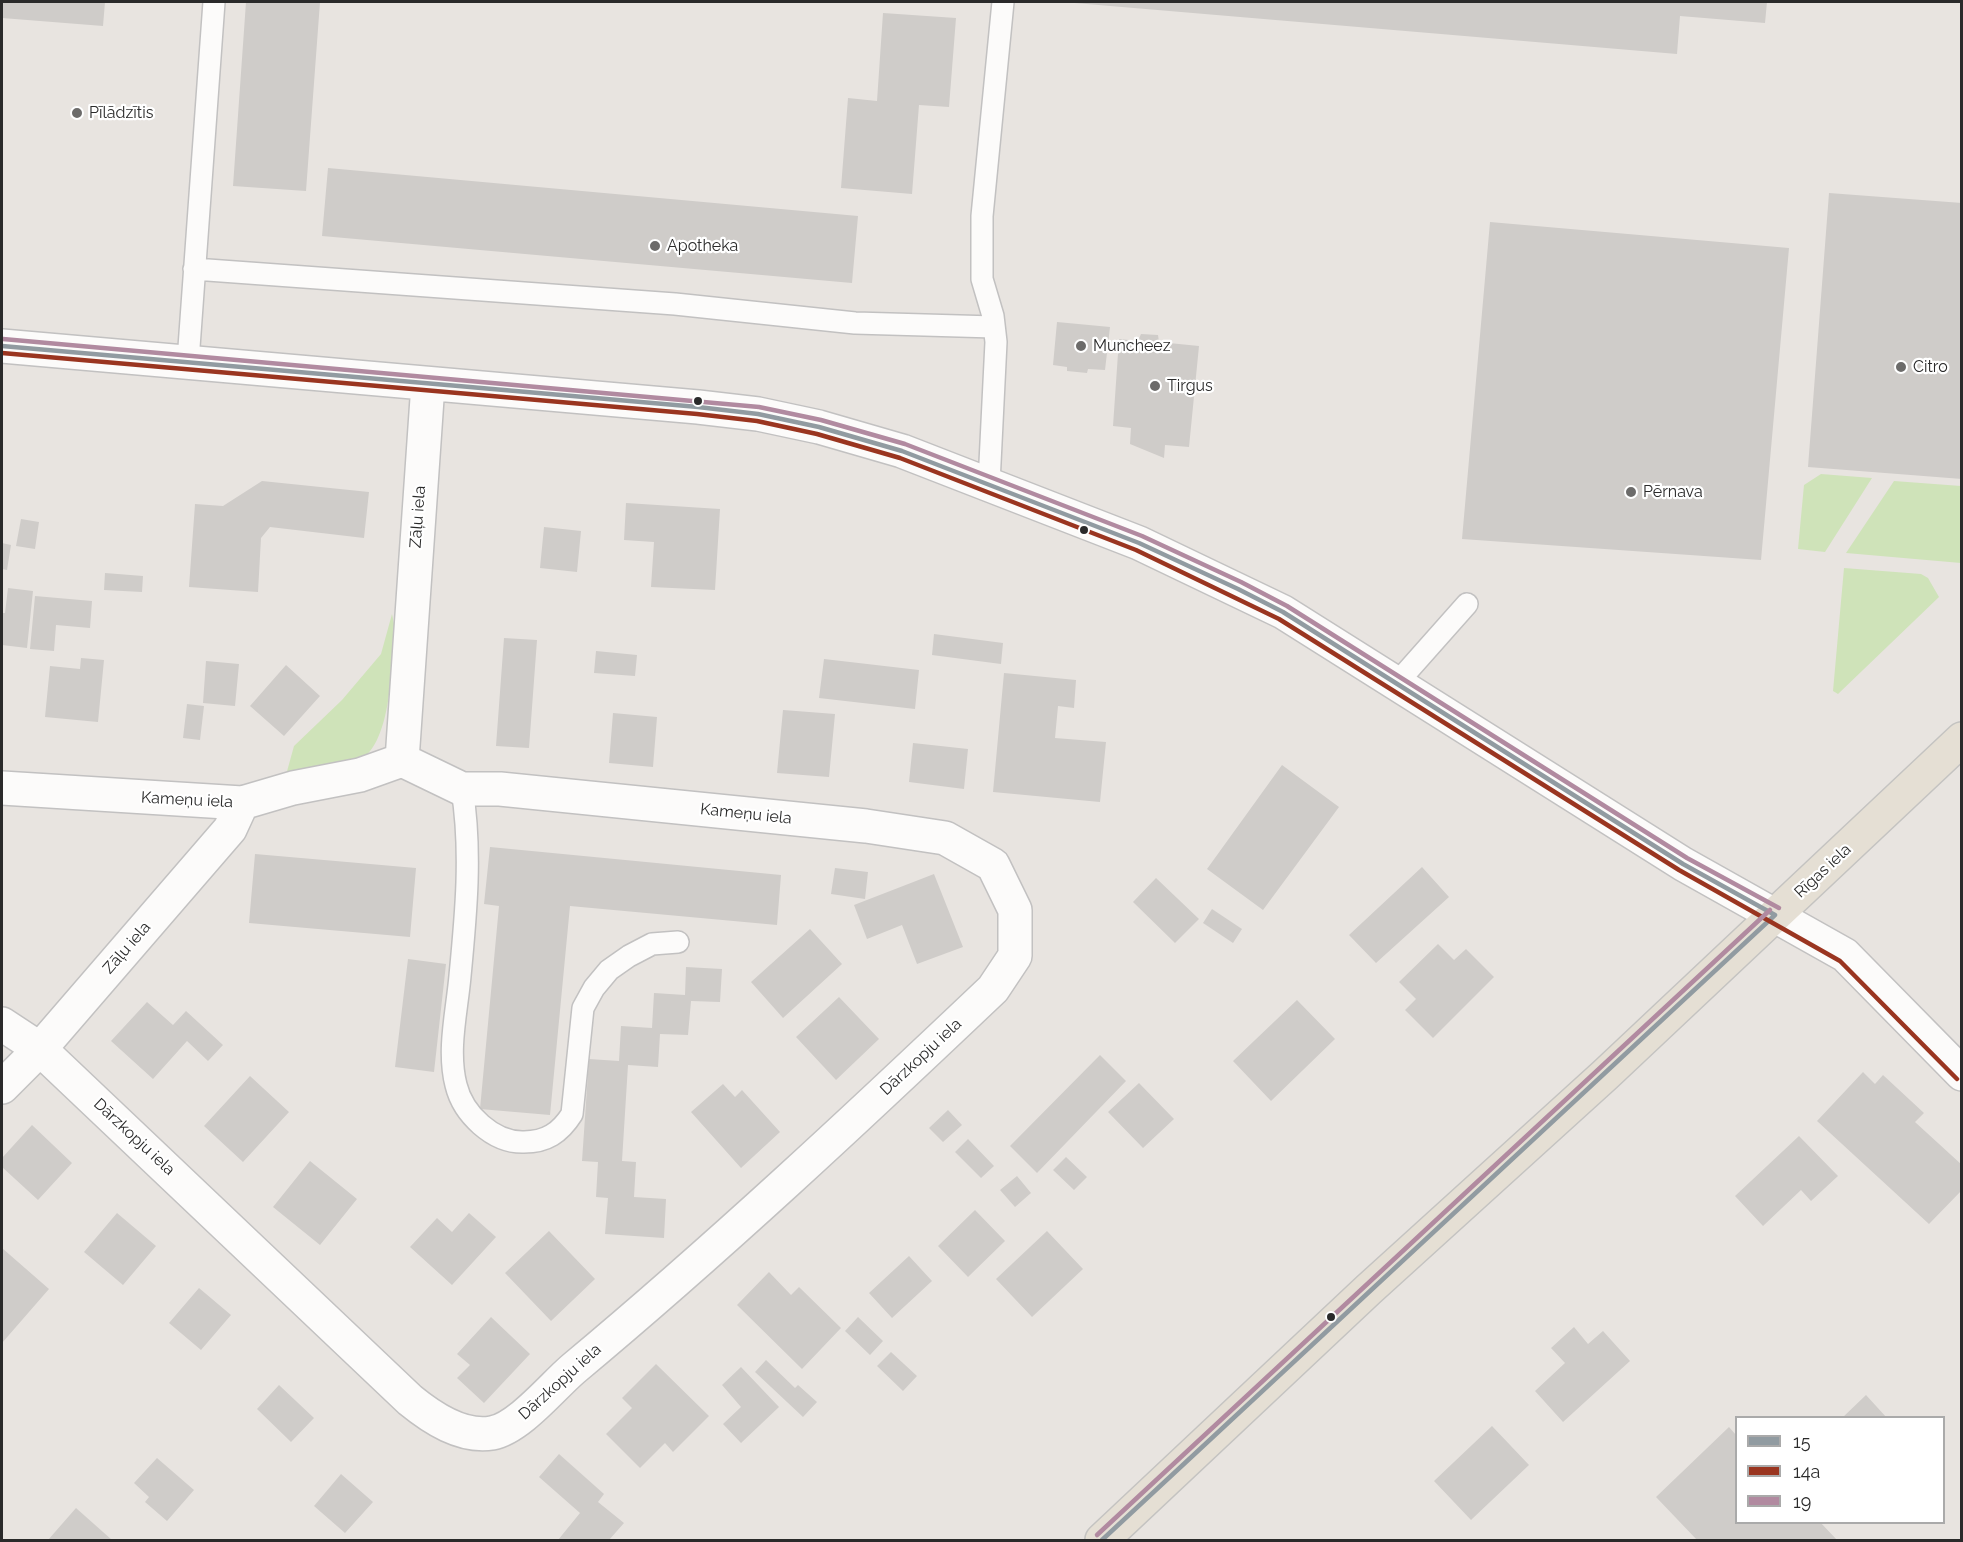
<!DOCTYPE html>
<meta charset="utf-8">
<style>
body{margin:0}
#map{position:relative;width:1963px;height:1542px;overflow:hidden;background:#e8e4e0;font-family:Raleway,sans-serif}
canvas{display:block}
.frame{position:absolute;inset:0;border:3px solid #2a2a2a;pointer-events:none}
.legend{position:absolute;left:1735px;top:1416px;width:210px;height:108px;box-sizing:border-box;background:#fff;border:2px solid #aaa;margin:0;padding:8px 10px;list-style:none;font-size:18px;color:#2a2a2a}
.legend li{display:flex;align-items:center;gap:12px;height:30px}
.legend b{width:30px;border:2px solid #aaa}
</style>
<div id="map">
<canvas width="1963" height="1542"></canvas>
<div class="frame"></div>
<ul class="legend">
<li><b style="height:8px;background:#919ba1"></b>15</li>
<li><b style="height:8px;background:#9a3520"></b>14a</li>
<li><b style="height:8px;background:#b18aa0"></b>19</li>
</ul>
</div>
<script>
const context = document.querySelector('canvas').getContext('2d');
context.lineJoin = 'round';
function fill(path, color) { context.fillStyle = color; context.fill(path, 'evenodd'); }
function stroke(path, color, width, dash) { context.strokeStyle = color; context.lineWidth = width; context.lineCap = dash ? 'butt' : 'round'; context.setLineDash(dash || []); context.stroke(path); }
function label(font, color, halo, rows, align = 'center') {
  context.font = font + ' Raleway,sans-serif'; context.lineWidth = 4.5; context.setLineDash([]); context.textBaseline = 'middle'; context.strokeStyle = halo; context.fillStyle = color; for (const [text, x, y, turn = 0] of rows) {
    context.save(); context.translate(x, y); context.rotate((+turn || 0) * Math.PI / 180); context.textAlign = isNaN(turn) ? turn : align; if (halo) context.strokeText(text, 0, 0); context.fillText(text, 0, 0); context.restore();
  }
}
fill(new Path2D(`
 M1821 474 1872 478 1825 552 1798 549 1804 485Z
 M1894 481 1961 486V563L1846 553Z
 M1844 568 1921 574 1928 578 1939 597 1838 694 1833 691Z
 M392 614 395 629C391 664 393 748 355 763 335 771 308 771 286 775L294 746 342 700 381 654Z`), '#cfe3b9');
fill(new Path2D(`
 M2 2H105L103 26 2 18Z
 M246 2H320L306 191 233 186Z
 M1063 2H1767L1765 23 1680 16 1677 54Z
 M883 13 956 18 949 107 919 105 912 194 841 188 848 98 877 101Z
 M328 168 858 216 852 283 322 236Z
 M1829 193 1962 203V479L1808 467Z
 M1490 222 1789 248 1761 560 1462 539Z
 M1057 322 1110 327 1105 370 1088 369 1087 373 1067 371V367L1053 365Z
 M1141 334 1158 335 1159 342 1199 346 1189 447 1165 445 1164 458 1130 444 1131 428 1113 426 1119 339 1138 341Z
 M262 481 369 492 364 538 270 527 261 538 258 592 189 587 195 504 223 506Z
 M626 503 720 509 715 590 651 587 654 542 624 540Z
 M21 519 39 522 35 549 16 546Z
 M544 527 581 531 577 572 540 568Z
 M2 543 11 545 7 570 2 569Z
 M105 573 143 576 142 592 104 590Z
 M8 588 33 591 27 648 2 645V613H5Z
 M35 596 92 601 90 628 56 625 54 651 30 649Z
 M934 634 1003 643 1001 664 932 655Z
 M504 638 537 640 529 748 496 746Z
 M596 651 637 655 635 676 594 673Z
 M81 658 104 660 98 722 45 717 50 666 80 669Z
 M824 659 919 670 915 709 819 698Z
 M206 661 239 664 235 706 203 703Z
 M286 665 320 696 284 736 250 706Z
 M1004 673 1076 680 1074 708 1058 706 1055 738 1106 742 1100 802 993 792Z
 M187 704 204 706 200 740 183 738Z
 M783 710 835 714 829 777 777 773Z
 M613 713 657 717 653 767 609 763Z
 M913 743 968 749 964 789 909 782Z
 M1282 765 1339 807 1263 910 1207 869Z
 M490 847 781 875 777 925 570 906 550 1115 480 1109 499 906 484 904Z
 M255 854 416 868 410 937 249 923Z
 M1422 867 1449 897 1376 963 1349 935Z
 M835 868 868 872 865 899 831 894Z
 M934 874 963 947 917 964 902 925 867 939 854 905Z
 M1156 878 1199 919 1175 943 1133 902Z
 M1212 909 1242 929 1233 943 1203 923Z
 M810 929 842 964 783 1018 751 982Z
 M1438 944 1454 960 1466 949 1494 977 1433 1038 1405 1010 1416 999 1399 982Z
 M408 959 446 964 434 1072 395 1067Z
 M686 967 722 969 720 1002 691 1001 688 1035 660 1034 658 1067 628 1065 622 1161 636 1162 634 1197 666 1199 664 1238 605 1234 608 1198 596 1197 598 1162 582 1161 589 1059 619 1061 621 1026 652 1028 654 993 685 995Z
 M839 997 879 1039 836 1080 796 1037Z
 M1297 1000 1335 1039 1271 1101 1233 1061Z
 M147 1002 173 1025 186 1011 223 1045 208 1061 187 1041 153 1079 111 1041Z
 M1100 1055 1126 1081 1037 1173 1010 1146Z
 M1863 1072 1875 1084 1883 1075 1924 1113 1915 1122 1962 1165V1190L1929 1224 1817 1121Z
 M250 1076 289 1112 243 1162 204 1126Z
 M1139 1083 1174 1119 1143 1148 1108 1112Z
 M723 1084 735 1097 742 1090 780 1132 741 1168 691 1112Z
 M948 1110 962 1125 943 1142 929 1128Z
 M32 1125 72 1163 38 1200 2 1167V1158Z
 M1799 1136 1838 1176 1811 1201 1801 1190 1763 1226 1735 1196Z
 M968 1139 994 1166 981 1178 955 1152Z
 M1066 1157 1087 1177 1074 1190 1053 1170Z
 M310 1161 357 1199 320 1245 273 1207Z
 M1017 1176 1031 1193 1015 1207 1000 1190Z
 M975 1210 1005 1241 968 1277 938 1246Z
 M117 1213 156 1246 123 1285 84 1252Z
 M469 1213 496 1237 452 1285 410 1247 437 1218 452 1232Z
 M549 1231 595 1279 551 1321 505 1273Z
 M1047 1231 1083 1269 1032 1317 996 1279Z
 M2 1248 49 1289 2 1343Z
 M909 1256 932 1281 892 1318 869 1293Z
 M769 1272 791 1295 799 1287 841 1328 802 1369 737 1305Z
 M199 1288 231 1315 201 1350 169 1323Z
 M491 1317 530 1354 484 1403 457 1378 470 1365 457 1354Z
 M858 1317 883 1341 870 1355 845 1331Z
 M1574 1327 1588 1344 1603 1331 1630 1361 1563 1422 1535 1391 1565 1363 1551 1348Z
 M891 1352 917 1376 903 1391 877 1366Z
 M766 1360 795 1388 798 1385 817 1402 803 1417 755 1372Z
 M656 1364 709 1416 673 1452 665 1443 640 1468 606 1434 632 1408 622 1398Z
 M741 1367 779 1407 741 1443 723 1424 741 1407 722 1385Z
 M279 1385 314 1418 291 1442 257 1409Z
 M1866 1395 1887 1418H1842Z
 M1492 1426 1529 1465 1471 1520 1434 1481Z
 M1729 1427 1736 1435V1522H1820L1837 1540H1697L1656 1497Z
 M559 1454 604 1494 598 1502 624 1523 609 1540H558L580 1513 539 1477Z
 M157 1458 194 1490 167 1521 145 1502 149 1497 134 1483Z
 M341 1474 373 1502 345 1533 314 1506Z
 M76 1508 112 1540H48Z`), '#cfccc9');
const service = new Path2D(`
 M194 269 675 304 855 323 994 327
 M188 361 214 2
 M989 483 996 342 993 316 982 279V216L1003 2
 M1396 684 1467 604
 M462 789C472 851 466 914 460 976 457 1011 447 1050 456 1085 463 1114 493 1143 524 1142 546 1142 560 1133 572 1114L583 1008 594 988 609 970 629 956 652 944 678 942`);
const minor = new Path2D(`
 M2 346 698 407 758 414 819 427 902 451 1139 543 1283 612 1683 864 1845 955 1962 1074
 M402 760 428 384
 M2 788 242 803 293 788 360 775 402 760 462 789H500L866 826 945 838 993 865 1015 910V956L993 989C856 1119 718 1248 573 1369 552 1387 519 1428 492 1433 462 1438 432 1418 410 1400L40 1049 2 1024
 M2 1087 40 1049 230 829 242 803`);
const primary = new Path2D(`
 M1102 1540 1368 1290 1605 1075 1962 739`);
stroke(service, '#c2c1c1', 24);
stroke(minor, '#c2c1c1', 36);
stroke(primary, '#c4c3c1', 36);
stroke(service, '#fcfbfa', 21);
stroke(minor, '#fcfbfa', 33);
stroke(primary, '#e5dfd4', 33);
stroke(new Path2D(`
 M2 346 698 407 758 414 819 427 902 451 1139 543 1238 589 1283 612 1683 864 1775 915
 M1102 1540 1775 915`), '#919ba1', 4.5);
stroke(new Path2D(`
 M2 353 697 414 757 421 817 434 900 458 1136 550 1279 619 1679 870 1840 961 1957 1079`), '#9a3520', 4.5);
stroke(new Path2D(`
 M3 339 759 407 821 420 905 444 1142 536 1241 582 1287 606 1687 858 1779 908
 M1097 1535 1770 910`), '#b18aa0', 4.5);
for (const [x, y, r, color] of [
 [77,113,6,"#6c6b6a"],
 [655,246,6,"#6c6b6a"],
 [1081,346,6,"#6c6b6a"],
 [1901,367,6,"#6c6b6a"],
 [1155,386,6,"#6c6b6a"],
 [698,401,5,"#2a2a2a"],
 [1631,492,6,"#6c6b6a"],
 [1084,530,5,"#2a2a2a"],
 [1331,1317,5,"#2a2a2a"]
]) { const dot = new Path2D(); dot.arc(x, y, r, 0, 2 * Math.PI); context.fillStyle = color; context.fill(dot); stroke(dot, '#fff', 2); }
label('16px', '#2a2a2a', '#fff', [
 ["Pīlādzītis",89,113],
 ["Apotheka",667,246],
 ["Muncheez",1093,346],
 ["Citro",1913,367],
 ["Tirgus",1167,386],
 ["Pērnava",1643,492]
], 'left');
label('16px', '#2a2a2a', '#fff', [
 ["Zāļu iela",418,517,-86],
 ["Kameņu iela",187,800,3],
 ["Kameņu iela",746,814,6],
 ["Rīgas iela",1823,871,-43],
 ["Zāļu iela",127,948,-49],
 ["Dārzkopju iela",921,1057,-43],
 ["Dārzkopju iela",134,1137,43],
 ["Dārzkopju iela",560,1382,-42]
]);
</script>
